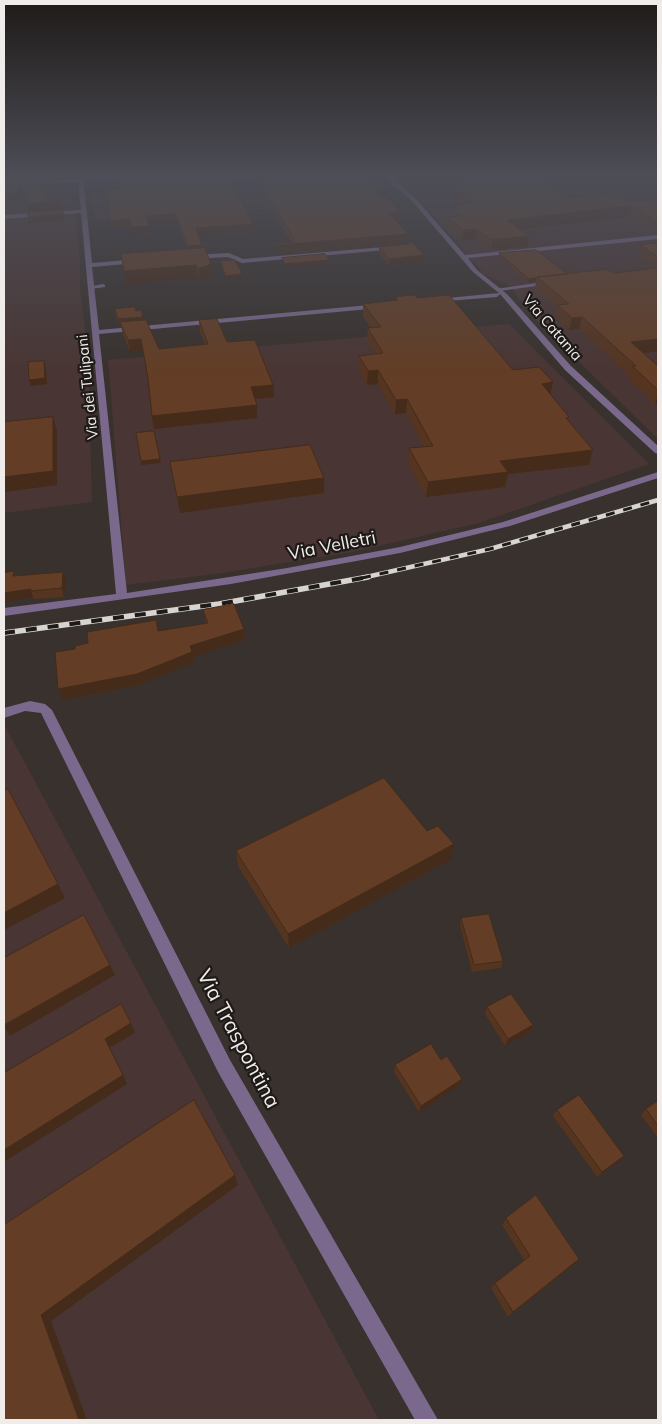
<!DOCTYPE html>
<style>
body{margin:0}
#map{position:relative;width:662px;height:1424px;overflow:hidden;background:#38312d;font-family:Mulish,sans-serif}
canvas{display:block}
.frame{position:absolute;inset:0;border:5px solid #f0ece9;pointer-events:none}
</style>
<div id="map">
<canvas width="662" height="1424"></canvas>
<div class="frame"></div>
</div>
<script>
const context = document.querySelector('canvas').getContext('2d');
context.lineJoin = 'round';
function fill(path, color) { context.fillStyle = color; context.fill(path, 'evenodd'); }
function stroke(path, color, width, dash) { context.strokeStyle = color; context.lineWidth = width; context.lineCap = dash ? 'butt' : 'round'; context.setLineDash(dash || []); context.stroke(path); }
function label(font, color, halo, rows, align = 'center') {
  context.font = font + ' Mulish,sans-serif'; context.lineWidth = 4.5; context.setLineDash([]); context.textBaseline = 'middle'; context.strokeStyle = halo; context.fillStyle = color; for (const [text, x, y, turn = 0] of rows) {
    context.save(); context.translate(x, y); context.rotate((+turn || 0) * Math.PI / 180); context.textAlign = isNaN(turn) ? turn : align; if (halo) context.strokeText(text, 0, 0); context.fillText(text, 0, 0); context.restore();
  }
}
fill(new Path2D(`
 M4 175H66L67 186 75 211 80 264V288L88 352 92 502 4 513Z
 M394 175H658V439L534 318 510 286 484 274 431 213Z
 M375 177 385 189 276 196 281 208 95 221 91 195Z
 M509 324 649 464 479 523 352 552 216 574 126 585 108 360Z
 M4 724 379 1420H4Z`), '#493533');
fill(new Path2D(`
 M550 281 552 282V284L499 291 496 289Z
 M103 284 105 285V287L91 289 88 287Z`), '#7a698c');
fill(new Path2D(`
 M77 175H83L92 263 138 259 141 261 138 263 92 267 99 330 380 304 383 306 380 308 99 334 127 593 287 568 400 547 503 522 658 472V478L510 526 400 553 231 584 4 616V608L116 594 81 213 4 219V215L81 210 78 182 4 186V183L78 179Z
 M389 175 416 199 465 255 658 235V239L468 258 477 270 507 294 571 366 658 446V454L655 453 565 370 500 294 497 297 435 302V300L437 299 499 293 473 272 412 201 384 176Z
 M395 246 397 249 242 263 228 257 191 259 188 257 191 255 229 253 243 259Z
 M30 701 45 704 52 710 230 1060 438 1420H415L218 1072 41 713 25 711 4 718V708Z`), '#7a698c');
const railFar1 = new Path2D(`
 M362 578 490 549 658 500`);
const rail = new Path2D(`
 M4 633 219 604 368 577`);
stroke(railFar1, '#d8d4d1', 4.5);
stroke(rail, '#d8d4d1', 5.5);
stroke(railFar1, '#1d1a18', 3, [9]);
stroke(rail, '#1d1a18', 4, [11]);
fill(new Path2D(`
 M4 175H22V180H20L22 187V203L4 204Z
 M253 175H281L283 178 381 197 399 212V221H396L407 243 278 254V252L277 243 291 242Z
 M440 175H601L543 181 570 198 633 201 658 199V234L655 233 628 217 520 229 529 236 527 247 491 250 476 239 462 241 446 228 447 217H452L453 209H454V205H460L451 197 452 187H455Z
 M197 178 253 231 199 236 203 248 211 264 212 277 199 282 198 278 126 284 121 254 187 249 177 222 148 224 150 233 133 235 131 227 111 228 121 190Z
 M658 243V351L643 353 658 366V403L655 404 629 379 630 376 579 329 569 330 555 317 557 307 535 288 536 282 528 283 499 257V253L568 274 613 273 656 268 638 256 640 245Z
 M379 247 424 255 423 262 389 265 379 253Z
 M220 261 242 274V278L227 279 221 265Z
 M396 297 417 298 513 370 550 394 568 420 589 465 508 474 505 487 426 497 408 463 409 448 424 447 406 413 395 414 378 384 367 385 359 369V356L375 354 367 341 368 328H371L363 317V304L396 300Z
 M115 309 136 311 144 320 159 349 205 344 200 332 199 320 227 342 273 385 274 397 255 399 257 418 154 429 152 416 148 381 143 351 130 352 123 334 121 326H120L116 317Z
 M170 462 324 478V493L180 513Z
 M15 576 66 580 64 597 34 599 33 597Z
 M203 610 244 629 245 640 193 657V663L139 685 62 700 58 689 158 631 206 624Z
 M236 851 451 859 289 948 238 866Z
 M461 918 503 961 501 968 472 972 460 925Z
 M487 1007 533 1025 530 1032 505 1046 485 1014Z
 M441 1060 462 1079 460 1085 419 1112 394 1072 395 1065Z
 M658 1101V1138L641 1115 646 1109Z
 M557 1110 624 1156 619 1161 597 1177 553 1116Z
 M506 1218 579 1259 573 1265 508 1317 491 1288 495 1283 524 1260 502 1225Z`), '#553420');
fill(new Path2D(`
 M530 175H601L529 182Z
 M20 177 22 187V203L4 204V194Z
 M44 181 46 189V202L61 198 63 209 29 212 27 203 45 199Z
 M630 206 628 217 506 231 507 220Z
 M63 210 65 220 29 223 28 217Z
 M399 212V221H388L389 213Z
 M176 214 177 222 147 224 146 216Z
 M130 219 131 227 111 228 110 221Z
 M253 224V231L197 236 196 228Z
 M149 226 150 233 133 235 131 227Z
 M477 229 476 239 462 241 463 230Z
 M408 234 407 243 278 254V245Z
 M529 236 527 247 491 250 492 240Z
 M202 245 203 253 189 254 188 246Z
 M4 249 6 256 4 286Z
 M424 255 423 262 389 265V259Z
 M329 260V263L285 267V264Z
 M211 264 212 277 199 282 198 269Z
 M196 265 198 278 126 284 124 271Z
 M242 274V278L227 279 226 276Z
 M536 278V282L528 283 529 279Z
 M143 317 145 324 120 322 121 326H120L118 319Z
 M582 317 579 329 569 330 572 318Z
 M141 339 143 351 130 352 128 340Z
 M658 339V351L627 355 631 342Z
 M44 361 46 367 47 384 31 386 29 380Z
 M378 370V384L367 385 368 371Z
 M553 382 550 396 542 384Z
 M273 385 274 397 252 399 251 387Z
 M658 394V403L655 404Z
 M407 399 406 413 395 414 396 400Z
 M257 405V418L154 429 152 416Z
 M53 417 57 431V485L4 492V477Z
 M593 450 589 465 508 474 505 487 426 497 428 482 500 461Z
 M160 459 161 463 141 465V461Z
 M324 478V493L180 513 177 497Z
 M63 572 66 580 64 597 62 588Z
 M31 589V591L33 597 4 602V593Z
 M244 629 245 640 193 657V663L139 685 62 700 58 689Z
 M454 844 451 859 289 948 288 934Z
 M58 884 65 898 4 930V913Z
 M110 965 115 975 10 1036 4 1026Z
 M131 1023 135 1033 109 1048 105 1039Z
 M533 1025 530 1032 505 1046 508 1039Z
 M123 1075 127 1084 4 1162V1150Z
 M462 1079 460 1085 419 1112 421 1106Z
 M624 1156 619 1161 597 1177 602 1172Z
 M235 1175 238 1185 51 1321 87 1420H79L41 1315Z
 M579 1259 573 1265 508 1317 513 1312Z`), '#452b1a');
const building = new Path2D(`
 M119 175H195L197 178 229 176 253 224 196 228 202 245 188 246 176 214 146 216 149 226 131 227 130 219 110 221 107 190H121Z
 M257 175H281L283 178 320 175H363L381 197H387L399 212 389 213 408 234 278 245 277 243 295 242Z
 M453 175H535L570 198 619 193 633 201 658 199V223L630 206 507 220 529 236 492 240 477 229 463 230 447 217 461 216 453 209H459L454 205 472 203 452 187 466 186Z
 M20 177V193L4 194V178Z
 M44 181 45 199 61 198 62 201 27 203V182Z
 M63 210 64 214 28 217V213Z
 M412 242 424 255 389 259 379 247 408 244Z
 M658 243V257L640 245Z
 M205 248 211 264 198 269 196 265 124 271 121 254Z
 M536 250 568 274 537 277 536 278 529 279 499 253Z
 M325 254 329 260 285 264 282 258Z
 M235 260 242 274 226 276 220 261Z
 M658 268V339L631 342 658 366V390L632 366H636L582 317 572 318 557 305 569 304 537 277 608 269 613 273Z
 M415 295 417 298 449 295 513 370 539 367 553 382 542 384 569 417 566 418 593 450 500 461 508 472 428 482 409 448 433 446 407 399 396 400 378 370 368 371 359 356 383 353 368 328 381 327 363 304 398 300 396 297Z
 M135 307 136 311 141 310 143 317 118 319 115 309Z
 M217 319 227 342 255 340 273 385 251 387 257 405 152 416 148 378 141 339 128 340 120 322 146 320 159 349 208 344 199 320Z
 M44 361 45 378 29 380 28 362Z
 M53 417V471L4 477V422Z
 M154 431 160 459 141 461 136 433Z
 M310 445 324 478 177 497 170 462Z
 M14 571 13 576 63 572 62 588 31 591V589L4 593V573Z
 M234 604 244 629 190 646 192 652 137 674 58 689 55 652 75 649V646L88 643 87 632 156 620 158 631 208 623 203 610Z
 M384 778 427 831 438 826 454 844 288 934 236 851Z
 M8 789 58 884 4 913V791Z
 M489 914 503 961 474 965 461 918Z
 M84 915 110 965 4 1025V958Z
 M511 994 533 1025 508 1039 487 1007Z
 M121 1004 131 1023 105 1039 123 1075 4 1150V1073Z
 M431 1044 441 1060 447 1056 462 1079 421 1106 395 1065Z
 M579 1095 624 1156 602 1172 557 1110Z
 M194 1100 235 1175 41 1315 79 1420H4V1225Z
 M658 1101V1126L646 1109Z
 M536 1195 579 1259 513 1312 495 1283 530 1256 506 1218Z`);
fill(building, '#633d25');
stroke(building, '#452b1a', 1);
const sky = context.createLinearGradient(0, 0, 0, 375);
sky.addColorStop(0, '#1f1b19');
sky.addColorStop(0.47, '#4d4e57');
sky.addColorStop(1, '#4d4e5700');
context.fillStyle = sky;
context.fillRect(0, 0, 662, 375);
label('15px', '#f0ece9', '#1d1a18', [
 ["Via Catania",552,328,49],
 ["Via dei Tulipani",88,387,-96]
]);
label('18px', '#f0ece9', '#1d1a18', [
 ["Via Velletri",332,546,-11]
]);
label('21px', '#f0ece9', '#1d1a18', [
 ["Via Traspontina",238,1039,62]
]);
</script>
